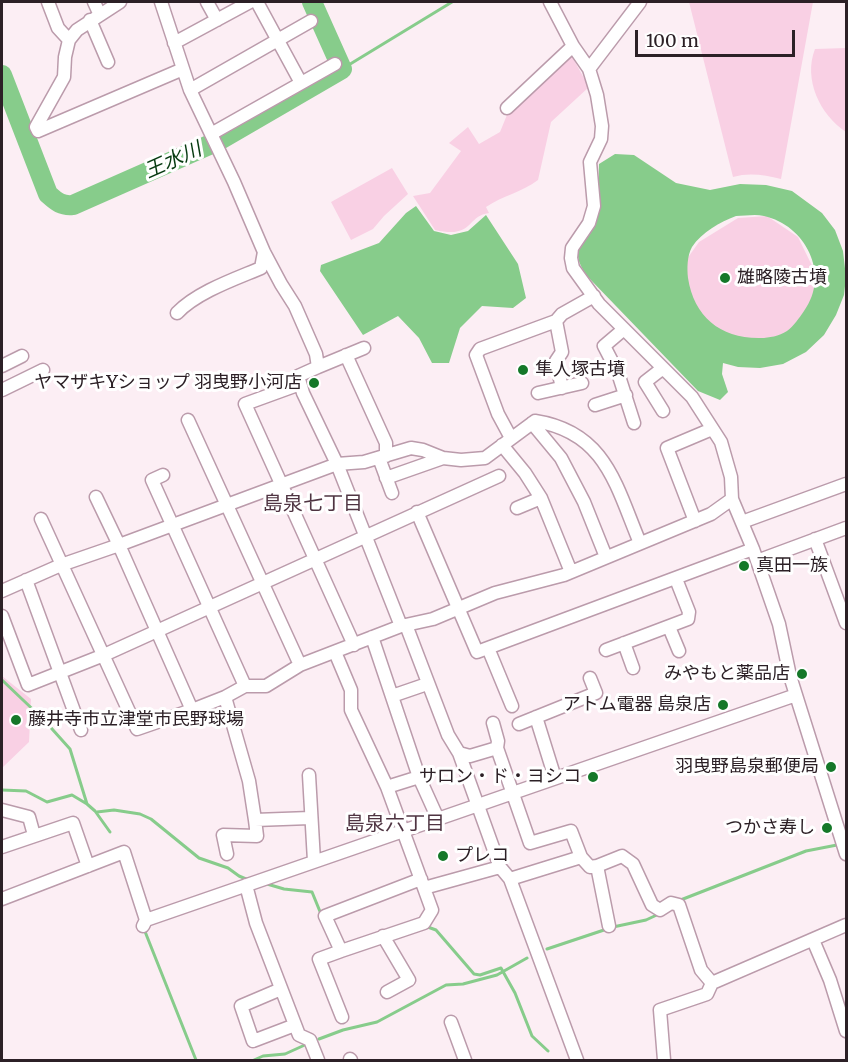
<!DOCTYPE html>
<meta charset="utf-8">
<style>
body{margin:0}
#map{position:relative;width:848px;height:1062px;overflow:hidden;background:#fceef4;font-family:Merriweather,serif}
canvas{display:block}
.frame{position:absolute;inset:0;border:3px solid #2c2026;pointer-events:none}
.scale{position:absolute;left:635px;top:30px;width:160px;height:27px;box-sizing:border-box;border:3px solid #2c2026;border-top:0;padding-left:8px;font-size:18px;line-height:21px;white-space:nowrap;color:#2c2026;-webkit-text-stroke:4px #fff;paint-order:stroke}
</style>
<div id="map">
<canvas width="848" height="1062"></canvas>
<div class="frame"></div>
<div class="scale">100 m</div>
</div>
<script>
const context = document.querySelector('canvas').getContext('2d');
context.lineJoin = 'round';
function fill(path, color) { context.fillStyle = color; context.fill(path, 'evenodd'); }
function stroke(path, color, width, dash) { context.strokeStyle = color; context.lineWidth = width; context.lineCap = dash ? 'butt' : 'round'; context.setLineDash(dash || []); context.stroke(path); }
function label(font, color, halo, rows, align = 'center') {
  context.font = font + ' Merriweather,"Noto Sans JP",serif'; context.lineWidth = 6; context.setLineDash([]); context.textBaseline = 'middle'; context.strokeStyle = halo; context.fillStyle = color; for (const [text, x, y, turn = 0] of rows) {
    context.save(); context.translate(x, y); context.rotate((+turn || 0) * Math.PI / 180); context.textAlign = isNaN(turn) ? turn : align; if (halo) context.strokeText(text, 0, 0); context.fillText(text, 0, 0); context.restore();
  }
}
fill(new Path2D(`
 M689 2H813L781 179C765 175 749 172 733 177Z
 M846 48V132C820 115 803 79 815 49Z
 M570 53 589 87 551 122 538 180C522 192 502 196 486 207L489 213C466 216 474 239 435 230L413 196 430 193 461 151 449 143 468 127 479 144 500 132 509 110Z
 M392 168 408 194 384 216 373 229 351 240 331 202Z
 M767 216 798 237 819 280 804 321 778 341 717 336 690 310 684 263 699 242 738 218Z
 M2 676 31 699 29 742 2 768Z`), '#f9d0e4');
fill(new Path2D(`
 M615 154 634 155 676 183 710 190 740 184 766 185 792 191 822 213 835 230 843 251 846 277 844 295 836 315 824 335 806 352 783 364 760 368 738 367 723 363 722 374 728 392 720 400 698 391 587 276C564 242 592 243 597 217 601 200 598 181 599 164ZM736 216C745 216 755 214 764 216 805 225 831 274 804 311 799 318 794 326 787 331 779 336 769 338 761 338 721 339 694 317 688 278 687 268 687 256 692 247 702 232 720 222 736 216Z
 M416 206 434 231 451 235 468 231 486 215 518 264 526 298 513 308 482 306 460 328 449 363H432L419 338 398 316 363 335 320 271 321 265 379 243 406 213Z`), '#87cc8b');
stroke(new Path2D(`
 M342 69 452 2
 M2 680 44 720 70 749 87 804 95 811 110 832
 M2 790 26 791 47 802 72 795 87 804
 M97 812 114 810 140 814 151 819 199 858 228 868 239 876 246 879
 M267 884 284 889 312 892 321 914
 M678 901 806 851 837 845
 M425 926 436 930 474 974 480 975 501 968 515 993 532 1036 548 1051
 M613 927 646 920 661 913
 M144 929 196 1060
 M547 949 607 929
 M319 1039 343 1030 377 1022 446 985 463 984 497 975 527 958
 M254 1060 263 1056 285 1054 307 1044`), '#87cc8b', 3);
stroke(new Path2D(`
 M2 75 48 194C57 202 61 206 73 205L218 141 342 69 312 2`), '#87cc8b', 20);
const minor = new Path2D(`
 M48 2 58 28 69 40
 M94 2 99 13
 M120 2 77 30 69 40 65 57 64 77 36 127 38 131 183 69
 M161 2 190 90 234 182 264 252 281 284 295 306 316 354 318 367 298 376 303 393 337 464 401 626
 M207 2 217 20
 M257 2 301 83
 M550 2 573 46 589 69 597 95 602 126 601 139 590 162 594 206 589 223 572 248 571 258 573 268 599 304 692 397 721 442 731 477 732 499 753 549 779 624 790 676 846 854
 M90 20 108 62
 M174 43 250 2
 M589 69 640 2
 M190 90 311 21
 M507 108 573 46
 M211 134 335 64
 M177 313C197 292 235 279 261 268L264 252
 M556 321 562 352 556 361 562 388
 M624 329 604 346 618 373 634 423
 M346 355 386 443V456
 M2 366 22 356
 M318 367 364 348
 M663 368 645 382 663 411
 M300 384 245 404 354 645
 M2 390 43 370
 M538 393 582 383
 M595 405 626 395
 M188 420 300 665
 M532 423 561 458 584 502 606 557
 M511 438 498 414 476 355 480 349 556 321 562 314 594 296
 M502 445 525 473 541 498 571 572
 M379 458 392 493
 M163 475 152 480 245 686
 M386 478 443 458
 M517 508 541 498
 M417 512 477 652 753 549
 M41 519 137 729 192 710
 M695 521 667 448 712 429
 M742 522 846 484
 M815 539 846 623
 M640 543C616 486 606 432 535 421L485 458 461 460 443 458 423 450 411 448 364 462 337 464 119 545 192 710 225 697 245 686H266L300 665 401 626 433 619 495 593 564 575 711 514 732 499
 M757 561 846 528
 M26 580 81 730
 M2 591 61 565 119 545 96 497
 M2 616 28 685 104 655 499 476
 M406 625 448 735 459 753 500 867 510 879 577 1060
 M669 627 679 651
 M372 637 419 777 438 819
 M624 643 633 668
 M488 648 512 706
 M606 650 688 619 689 612 676 579
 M335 652 351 690V710L387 787 424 888 500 867
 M392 696 427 684
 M225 697 249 781 255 820 310 818
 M536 717 555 778
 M493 723 498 741 497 748
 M519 724 596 693 590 678
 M459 753 470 756 497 748 530 843 571 831 581 857 590 867 597 866 622 856 633 864 652 905 660 910 671 903 679 905 701 970 712 983
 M309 775 314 861
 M387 787 419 777
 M2 810 29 817 34 835
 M2 847 73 823 88 866
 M227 854 223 835 257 836 255 820
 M597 866 609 926
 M421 879 325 916 341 951 424 923 432 910 424 888
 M510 879 581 857
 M246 885 256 923 299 1035 310 1040 318 1060
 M2 899 124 852 146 920 143 926
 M146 920 796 695
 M383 936 409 980 387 992
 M813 940 830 980 846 1031
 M341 951 319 959 342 1017
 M281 989 241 1006 253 1041 295 1025
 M451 1022 465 1060
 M350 1059 351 1060
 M664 1060 660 1010 707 994 712 983 846 925`);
stroke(minor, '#bb9bab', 15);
stroke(minor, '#fff', 12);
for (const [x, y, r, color] of [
 [725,278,6,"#157829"],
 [523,370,6,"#157829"],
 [314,383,6,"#157829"],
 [744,566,6,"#157829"],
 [802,674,6,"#157829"],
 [723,705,6,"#157829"],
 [16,720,6,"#157829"],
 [831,767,6,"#157829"],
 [593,777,6,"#157829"],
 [827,828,6,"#157829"],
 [443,856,6,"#157829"]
]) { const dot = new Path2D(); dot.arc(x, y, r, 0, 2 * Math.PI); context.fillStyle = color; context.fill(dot); stroke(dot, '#fff', 2); }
label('18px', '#2c2026', '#fff', [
 ["雄略陵古墳",737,278,"left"],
 ["隼人塚古墳",535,370,"left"],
 ["ヤマザキYショップ 羽曳野小河店",302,383],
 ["真田一族",756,566,"left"],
 ["みやもと薬品店",790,674],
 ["アトム電器 島泉店",711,705],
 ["藤井寺市立津堂市民野球場",28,720,"left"],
 ["羽曳野島泉郵便局",819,767],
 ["サロン・ド・ヨシコ",581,777],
 ["つかさ寿し",815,828],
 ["プレコ",455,856,"left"]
], 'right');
label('italic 20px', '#073b11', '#fff', [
 ["王水川",173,161,-24]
]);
label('20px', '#4f3442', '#fff', [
 ["島泉七丁目",313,504],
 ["島泉六丁目",395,824]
]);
</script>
